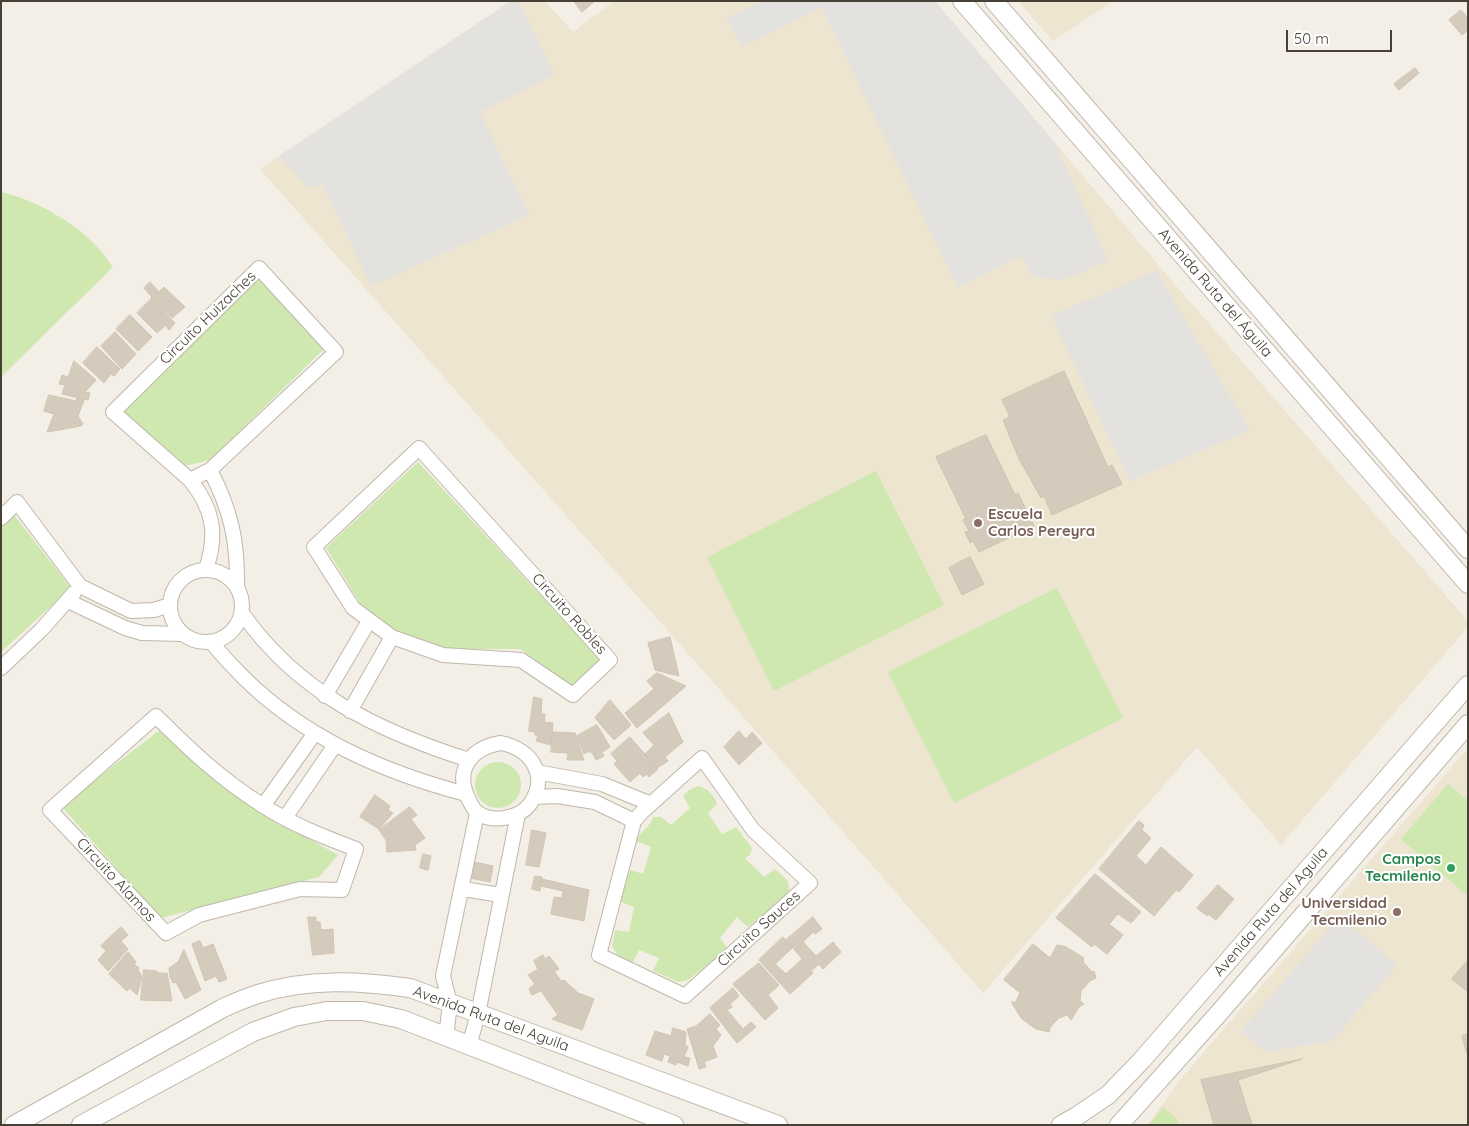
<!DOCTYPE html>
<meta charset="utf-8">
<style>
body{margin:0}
#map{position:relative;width:1469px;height:1126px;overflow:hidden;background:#f3efe6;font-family:Quicksand,sans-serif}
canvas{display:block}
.frame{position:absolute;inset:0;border:2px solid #464036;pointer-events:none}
.scale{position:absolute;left:1286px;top:30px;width:106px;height:22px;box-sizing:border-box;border:2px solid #464036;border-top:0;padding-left:6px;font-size:15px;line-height:18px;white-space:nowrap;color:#464036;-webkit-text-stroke:4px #fff;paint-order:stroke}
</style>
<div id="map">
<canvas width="1469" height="1126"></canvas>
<div class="frame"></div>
<div class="scale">50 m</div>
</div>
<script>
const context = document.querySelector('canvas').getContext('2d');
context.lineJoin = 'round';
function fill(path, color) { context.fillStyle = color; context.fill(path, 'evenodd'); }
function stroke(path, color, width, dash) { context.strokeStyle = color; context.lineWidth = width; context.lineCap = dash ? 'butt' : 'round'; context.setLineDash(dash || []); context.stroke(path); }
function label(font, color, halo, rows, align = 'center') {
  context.font = font + ' Quicksand,sans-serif'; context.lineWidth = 4; context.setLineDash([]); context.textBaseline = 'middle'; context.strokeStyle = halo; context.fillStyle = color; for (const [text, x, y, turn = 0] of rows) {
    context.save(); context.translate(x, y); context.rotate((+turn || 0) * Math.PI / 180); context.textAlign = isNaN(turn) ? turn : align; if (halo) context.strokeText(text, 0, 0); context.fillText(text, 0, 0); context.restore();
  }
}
fill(new Path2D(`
 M511 1H545L573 32 614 1H935L1166 274 1468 621V627L1281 845 1197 747 983 993 706 674 260 169Z
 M1018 1H1113L1053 41Z
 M1468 748V1125H1147L1183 1076Z`), '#ede5d0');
fill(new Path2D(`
 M1 192C36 200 78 224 101 251 106 256 108 262 113 267L1 377Z
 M260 277 323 350 210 460 185 466 122 412Z
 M418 462 600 660 573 686 520 649H445L396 632 360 603 326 548Z
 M876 471 944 605 774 691 707 557Z
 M14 515 71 588 1 652V527Z
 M1057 588 1123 718 954 803 888 672Z
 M160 730 254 808 338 855 319 877 161 918 61 806Z
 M475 785a23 23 0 1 1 46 0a23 23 0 1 1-46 0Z
 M1448 784 1468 801V896L1401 839Z
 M698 786C707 788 715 795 717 804L708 813 722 834 736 827 752 848 750 855 745 858 764 877 775 869 788 881 789 891 785 897 748 927 737 917 720 938 728 949 688 980 679 982 653 971 659 958 639 950 633 962 618 956 612 946 615 930 629 932 634 907 621 902 626 875 631 870 643 874 651 847 636 841C640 831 650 828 653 817H661L671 825 690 808 683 796 689 790Z
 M1163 1107 1175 1117 1180 1125H1149Z`), '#cee8af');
fill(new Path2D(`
 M511 1H519L554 75 480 112 529 215 371 286 322 184 308 188 279 156Z
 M761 1H935L1055 143 1108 260 1063 280 1034 277 1021 256 958 287 821 7 743 46 726 19Z
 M1156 271 1250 430 1130 481 1051 316Z
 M1340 916 1397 965 1332 1041 1266 1052 1241 1031Z`), '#e4e2df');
const building = new Path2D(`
 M574 1H595L582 12Z
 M1461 10 1468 18V30L1462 35 1449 20Z
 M1415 68 1419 73 1399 90 1394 84Z
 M150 282 159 292 164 287 185 307 172 318 151 298 152 297 144 288Z
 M151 299 175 323 169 330 166 325 157 333 137 313Z
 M130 315 152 337 138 351 116 329Z
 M115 332 136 354 122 369 101 346Z
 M97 347 120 369 114 376 111 374 104 383 83 363Z
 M74 361 96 380 85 392 90 393 88 400 62 394 65 385 59 384 62 375 68 377Z
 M1064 371 1108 467 1112 465 1122 484 1052 515 1044 496 1041 498 1019 459 1003 420 1010 417 1002 400Z
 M49 395 76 401 77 398 84 400 78 416 83 424 81 426 47 432 54 414 44 411Z
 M986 435 1015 495 1018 493 1034 526 979 552 973 541 970 543 965 532 969 531 963 520 966 519 936 457Z
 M970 557 984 584 962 595 949 568Z
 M670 637 679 676 655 670 648 643Z
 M657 673 686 686 637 728 625 713 654 689 647 681Z
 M534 697 542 699 541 714H545L544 722 553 723 551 745 536 741 538 735H535V732L529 731Z
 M610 700 631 725 614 740 595 718Z
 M669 713 683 742 665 757 668 761 657 768 645 754 654 745 643 733Z
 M597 725 610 747 602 752 604 756 596 760 592 752 590 753 589 751 584 754 577 736Z
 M739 731 746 739 752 732 762 743 739 765 724 747Z
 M553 732 575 733 584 760H567L568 753 551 752Z
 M630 737 658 769 649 777 647 774 643 777 640 773 630 782 614 764 617 761 611 754Z
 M375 795 390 806 388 810 393 813 379 829 360 817Z
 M410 807 417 815 411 819 425 838 415 845 416 850 387 852 386 840 379 830Z
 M1139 821 1144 825 1142 830 1151 838 1136 856 1146 865 1161 847 1193 875 1179 892 1176 890 1154 916 1099 869Z
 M532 830 546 833 539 867 526 865Z
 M423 854 431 856 428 870 420 868Z
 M474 862 493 866 490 882 470 878Z
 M1095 874 1141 912 1131 923 1118 914 1109 924 1123 935 1107 954 1094 944 1092 947 1056 918Z
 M535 876 542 877 540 891 532 889Z
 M542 879 589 890 584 921 551 914 554 897 562 898 563 891 541 886Z
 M1218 885 1234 899 1216 920 1208 914 1207 916 1197 908Z
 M308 917H316V922H320L321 930 333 929 334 953 313 955Z
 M813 917 822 929 815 934 813 932 803 942 816 956 833 942 841 952 823 969 819 964 812 970 786 940Z
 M121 927 128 935 121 941 128 949 108 971 98 960 106 951 101 946Z
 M783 937 792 948 775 964 786 974 802 959 813 973 790 994 759 960Z
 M200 941 203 948 213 944 227 979 219 982 216 976 205 981 192 944Z
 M1033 944 1050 958 1057 945 1066 947 1084 958 1083 962 1092 972 1094 971 1096 978 1090 981 1081 991 1080 1001 1084 1004 1079 1007 1071 1020 1067 1015 1059 1018 1052 1025 1049 1030 1050 1032 1036 1029 1022 1019 1013 1005 1012 1001 1015 1003 1020 993 1004 980Z
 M184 950 201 990 185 999 176 982 173 983 170 977 169 968 178 962Z
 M128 952 136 962 134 964 139 968 138 970 142 977 137 995 130 988 127 991 109 974Z
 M543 955 545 959 549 956 559 969 554 971 561 981 564 980 578 993 594 999 582 1030 552 1019 558 1015 541 991 532 995 529 989 535 984 528 975 538 969 534 961Z
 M1468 960V992L1452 979Z
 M759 963 779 985 768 995 778 1008 765 1020 733 984Z
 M144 970 157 971V973H167L172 1001 141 1000Z
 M733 988 739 996 730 1004 732 1007 727 1010 743 1029 751 1022 756 1027 737 1043 710 1008Z
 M710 1014 720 1025 716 1029 721 1035 713 1046 717 1057 704 1062 706 1067 699 1069 687 1029 696 1026Z
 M673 1028 686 1032 685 1045 688 1047 684 1057 690 1058 688 1066 677 1062 676 1065 668 1062 670 1056 664 1054 662 1061 646 1055 655 1031 671 1036Z
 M1468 1034V1057L1462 1036Z
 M1302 1059 1238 1080 1252 1125H1214L1201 1080Z`);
fill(building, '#d5cbbc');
stroke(building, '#d0c3af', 1);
const minor = new Path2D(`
 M419 448 610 660 573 695 521 660 443 655 392 637 353 608 314 547Z
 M210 470C231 510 238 542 237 588
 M190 480 210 470 336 352 259 268 113 412 190 480C213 508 218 534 206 569
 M1 518 17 502 80 586 131 611 154 610 170 605
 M170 606a36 36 0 1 1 72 0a36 36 0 1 1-72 0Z
 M68 601 125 628 142 633 182 634
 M242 613C298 693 378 731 469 760
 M211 642C221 654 231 665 242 676 304 738 383 772 466 794
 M1 668 42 629 74 593
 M325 696 369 621
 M350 711 392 637
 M156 716C189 749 222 780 262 805 291 824 324 837 356 849L342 890 300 889 199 915 166 933 50 810Z
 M501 743C531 749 550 776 530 804 519 819 492 823 478 813 474 811 471 804 469 800 454 771 470 748 501 743Z
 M702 758 753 830 810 883 685 996 599 955 634 821 642 812Z
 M537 772 602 784 651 804
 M535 797 557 796 595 802 634 821
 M263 806 315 733
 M285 818 335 745
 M463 889 501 895
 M446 1037 450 1004 443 976 477 813
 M469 1046 478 1014 518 814`);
const tertiary = new Path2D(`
 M962 1 1468 584
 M994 1 1468 549
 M14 1125 223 1008C234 1003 246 998 258 994 308 978 359 981 410 988L778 1125
 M81 1125 253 1032 294 1017 327 1011H363L401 1019 674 1125
 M1061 1125 1077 1116 1108 1095 1141 1061 1468 685
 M1119 1125 1219 1013 1468 724`);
stroke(minor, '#bfb7a9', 16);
stroke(tertiary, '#bfb7a9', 20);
stroke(minor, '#fff', 14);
stroke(tertiary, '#fff', 18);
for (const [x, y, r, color] of [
 [978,523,5,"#8d6e63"],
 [1451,868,5,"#2e9e5b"],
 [1397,912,5,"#8d6e63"]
]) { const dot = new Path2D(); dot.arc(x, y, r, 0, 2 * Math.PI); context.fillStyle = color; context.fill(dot); stroke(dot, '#fff', 2); }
label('15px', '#464036', '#fff', [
 ["Avenida Ruta del Águila",1215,293,49],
 ["Circuito Huizaches",208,318,-44],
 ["Circuito Robles",569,614,48],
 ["Circuito Alamos",116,880,47],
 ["Avenida Ruta del Aguila",1271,912,-49],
 ["Circuito Sauces",759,929,-42],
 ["Avenida Ruta del Aguila",491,1019,20]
]);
label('bold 15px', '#785e54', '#fff', [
 ["Escuela",988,514],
 ["Carlos Pereyra",988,531],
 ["Universidad",1387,903,"right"],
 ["Tecmilenio",1387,920,"right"]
], 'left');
label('bold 15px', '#27864d', '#fff', [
 ["Campos",1441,859],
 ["Tecmilenio",1441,876]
], 'right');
</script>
